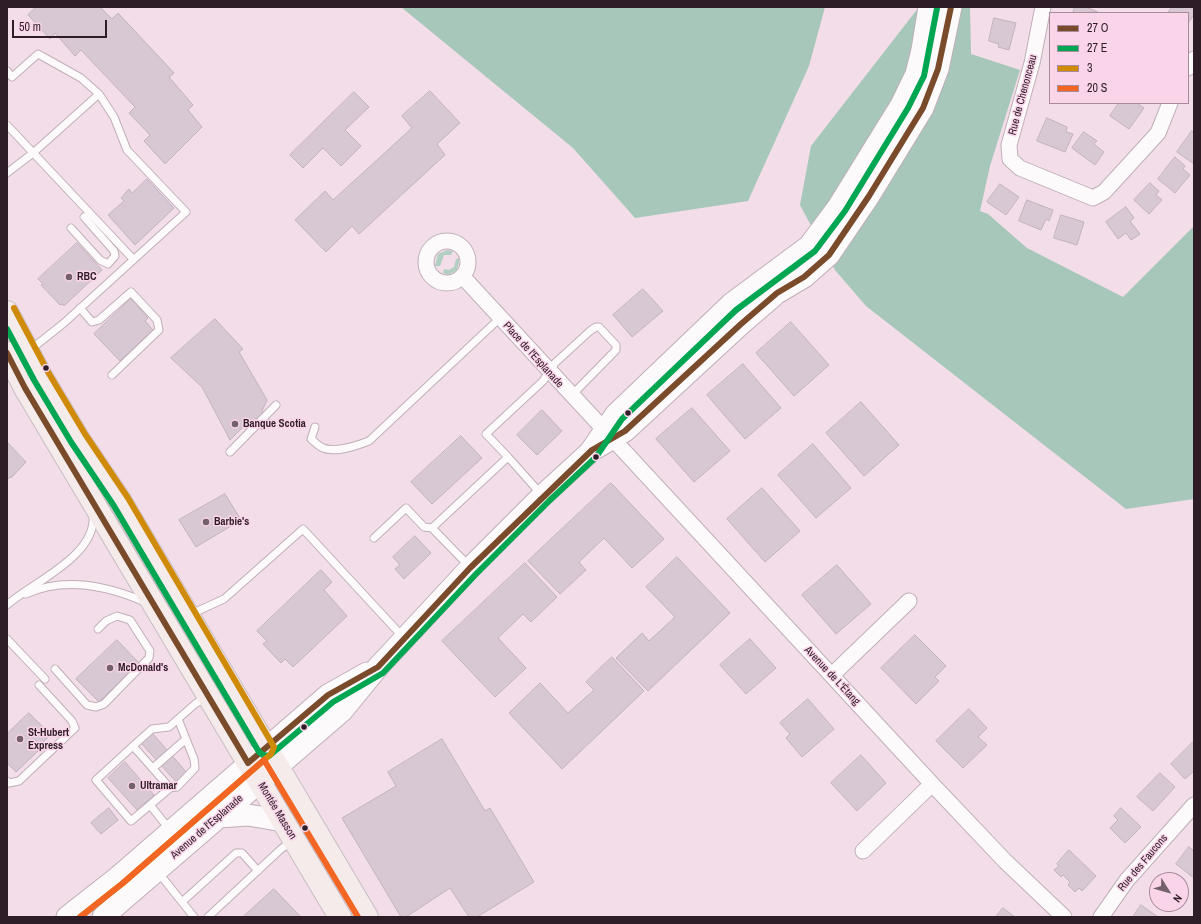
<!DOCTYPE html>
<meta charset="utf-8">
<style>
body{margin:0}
#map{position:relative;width:1201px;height:924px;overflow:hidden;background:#f2dde8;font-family:"Archivo Narrow",sans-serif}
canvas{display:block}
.frame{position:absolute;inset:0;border:8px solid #2e1d27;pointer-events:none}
.legend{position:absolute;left:1049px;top:12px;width:140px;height:92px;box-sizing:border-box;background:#fad5e9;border:1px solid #a88b9b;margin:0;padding:5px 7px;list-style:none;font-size:12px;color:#2e1d27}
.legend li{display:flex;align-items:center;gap:8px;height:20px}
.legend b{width:20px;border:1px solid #a88b9b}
.north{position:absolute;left:1149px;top:872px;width:40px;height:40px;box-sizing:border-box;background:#fad5e9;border:1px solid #a88b9b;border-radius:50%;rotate:127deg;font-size:11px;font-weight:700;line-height:16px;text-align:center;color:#2e1d27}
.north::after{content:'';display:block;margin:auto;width:14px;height:18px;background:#73606b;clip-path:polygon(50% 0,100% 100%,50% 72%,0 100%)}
.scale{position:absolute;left:12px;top:20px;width:95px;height:18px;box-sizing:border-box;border:2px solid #2e1d27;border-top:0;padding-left:5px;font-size:12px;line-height:14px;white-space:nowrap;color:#2e1d27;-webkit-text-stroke:3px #fad5e9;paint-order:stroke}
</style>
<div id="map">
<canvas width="1201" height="924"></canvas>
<div class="frame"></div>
<ul class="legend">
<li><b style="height:5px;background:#7a4b2a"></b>27 O</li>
<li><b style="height:5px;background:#00a651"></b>27 E</li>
<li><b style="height:5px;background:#cf8b08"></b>3</li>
<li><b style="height:5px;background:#f26522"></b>20 S</li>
</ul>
<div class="north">N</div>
<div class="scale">50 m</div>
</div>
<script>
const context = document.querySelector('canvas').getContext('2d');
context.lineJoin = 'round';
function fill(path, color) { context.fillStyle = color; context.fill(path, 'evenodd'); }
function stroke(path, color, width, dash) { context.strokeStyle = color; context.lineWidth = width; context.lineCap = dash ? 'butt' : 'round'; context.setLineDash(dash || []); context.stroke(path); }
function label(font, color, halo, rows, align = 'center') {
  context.font = font + ' "Archivo Narrow",sans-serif'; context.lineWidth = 3; context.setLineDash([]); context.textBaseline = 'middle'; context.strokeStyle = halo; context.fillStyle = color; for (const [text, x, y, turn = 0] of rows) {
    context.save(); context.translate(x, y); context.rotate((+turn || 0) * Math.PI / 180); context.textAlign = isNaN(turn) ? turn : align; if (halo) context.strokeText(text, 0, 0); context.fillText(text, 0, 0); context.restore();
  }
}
fill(new Path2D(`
 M447 250 453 251 451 255H444L440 266H435L438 254Z
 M460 258 457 270 448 275 443 273 444 269 449 270 454 267 456 259Z`), '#b1cfc3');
fill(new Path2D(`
 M401 7H825L809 66 748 201 635 218 573 148Z
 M919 7H970L971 54 1020 70 990 166 980 211 988 214 1027 248 1123 297 1194 226V499L1126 509 866 306 835 270 800 205 811 146Z`), '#a6c7ba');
const building = new Path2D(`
 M36 7H100L112 19 118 13 174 73 169 77 193 105 188 110 202 127 165 164 144 141 150 135 129 113 135 107 81 50 75 56 55 33 50 39 28 15Z
 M1075 7H1086L1098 12 1073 13Z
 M1172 7H1191L1194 9V15L1188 23V13H1168Z
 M994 18 1016 23 1009 50 998 47 999 44 989 41Z
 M430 91 460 123 437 144 445 155 359 234 352 226 326 252 295 220 325 191 333 200 412 128 402 116Z
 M354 92 369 107 345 130 361 146 341 166 323 148 303 168 290 155Z
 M1119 103H1137L1144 108 1129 129 1110 116Z
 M1047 118 1067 127 1066 132 1073 134 1065 152 1037 141Z
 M1192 131 1194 133V164L1177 152Z
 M1084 132 1097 141 1094 144 1104 152 1095 165 1072 148Z
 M1175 157 1185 166 1183 169 1190 175 1175 193 1158 179Z
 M147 179 174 208 135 245 108 215 124 201 121 198 129 189 132 193Z
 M1150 183 1159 191 1156 195 1162 200 1149 214 1134 200Z
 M1000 184 1019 197 1006 215 987 202Z
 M1027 200 1053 210 1049 221 1046 219 1041 230 1019 221Z
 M1126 207 1134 218 1130 221 1140 234 1131 240 1126 233 1118 239 1106 222Z
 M1061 215 1084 222 1077 245 1054 238Z
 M77 243 102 270 64 306 62 304 60 305 41 285 43 284 38 279Z
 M643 289 663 311 632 337 613 315Z
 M131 299 148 318 145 321 153 330 120 361 94 334Z
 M215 319 243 349 239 352 267 400 262 411 271 422 262 430 250 420 230 440 202 387 171 358Z
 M791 322 829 365 794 396 756 353Z
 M743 364 781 408 745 439 707 395Z
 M861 402 899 445 864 476 826 433Z
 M692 408 730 451 694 482 656 439Z
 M542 410 562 431 537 455 517 435Z
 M461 436 482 458 432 504 411 482Z
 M7 442 26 462 11 478 10 477 7 480Z
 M813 444 851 488 816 518 778 475Z
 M611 483 664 539 632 568 604 538 579 562 586 570 560 594 528 561Z
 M762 488 800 531 765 562 727 519Z
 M225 494 241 520 196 547 179 520Z
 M415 536 431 553 404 579 395 569 400 565 393 557Z
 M677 557 730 613 648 691 616 658 642 633 649 641 675 617 646 587Z
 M525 563 557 597 531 622 523 614 498 638 526 668 495 697 442 641Z
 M837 565 871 604 836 634 802 595Z
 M321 570 332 582 324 590 347 616 293 667 285 659 281 663 263 644 267 641 257 631Z
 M915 635 946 666 935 677 939 681 916 704 881 668Z
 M750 639 776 668 746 694 720 665Z
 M117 640 139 663 99 702 76 679Z
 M612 657 644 691 562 769 509 713 540 683 568 713 594 690 586 682Z
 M808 699 834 729 802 757 786 738 790 734 780 723Z
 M969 709 987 728 978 737 987 745 963 768 936 741Z
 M29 713 51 735 36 748 38 751 16 772 7 763V734Z
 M153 734 189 775 178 784 142 744Z
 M442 739 485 811 490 808 534 882 477 917H469L450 888 406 917H401L342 818 396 786 388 772Z
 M1194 741V771L1185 779 1171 764Z
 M861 755 886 783 857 811 831 783Z
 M125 762 154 795 137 810 108 778Z
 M1160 773 1175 787 1153 811 1137 797Z
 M109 808 118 820 101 834 91 823Z
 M1121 808 1141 827 1125 843 1110 828 1118 820 1114 816Z
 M1189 847 1194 851V878L1176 864Z
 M1069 850 1096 876 1082 891 1079 888 1075 892 1068 885 1070 882 1063 875 1061 877 1054 870 1059 866 1057 864Z
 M274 889 301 917H243Z
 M1141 905 1158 917H1133Z
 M1003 908 1015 917H996Z`);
fill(building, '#d8c8d3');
stroke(building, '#c2b2be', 1);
const lane = new Path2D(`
 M7 71 12 77 38 54 81 78 99 94 114 117 127 150 186 212 64 323 30 350
 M7 125 133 259
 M7 173 33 153 99 94
 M71 228 100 260 108 264 115 256 114 251 84 217
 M80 308 92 322 99 320 131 292 157 320 159 330 112 375
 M315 427 311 439C314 441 317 445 321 447 334 454 356 446 369 441L500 318
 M230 452 276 405
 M508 457 486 434 543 381 555 363 590 331 596 327H599L616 345V350L571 396
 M374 538 406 508 424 527 432 528
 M469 566 432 528 508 457 541 494
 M26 594C65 576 108 586 145 602
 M7 605C33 582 97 556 93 515
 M191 614 224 599 303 529 403 637
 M7 639 45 679
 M55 669 87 705 96 707 104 704 149 658 150 651 130 620 117 616 106 621 98 629
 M133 746 96 780 131 821 150 805
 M153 768 186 739
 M7 781 9 783 19 781 75 728 72 721 39 685
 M170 788 133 746 152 729 169 727 178 719
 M170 830 150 805 170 788 177 787 195 768 194 759 178 719 195 704 206 697
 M158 872 194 917
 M182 902 236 853H242L258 871
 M208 917 281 849 292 841`);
const street = new Path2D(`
 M1043 7 1032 63 1009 145 1010 159 1020 168 1093 198 1104 192 1158 133 1170 103
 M1188 68 1194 59
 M426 262a21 21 0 1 1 42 0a21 21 0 1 1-42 0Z
 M463 277 932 784 1005 861 1064 917
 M832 675 909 601
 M863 851 932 784
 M1101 917 1127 880 1194 805`);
const secondary = new Path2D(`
 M596 448 625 431 741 324 777 293 804 277 829 255 869 196 923 108 938 69 951 7
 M219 817 248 815 283 821
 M67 917 118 877 328 695 367 673
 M103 917 342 711 378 667 470 568 543 495 590 452 616 414 731 304 809 246 838 207 901 105 916 74 922 50 929 7`);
const primary = new Path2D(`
 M7 312 41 376 78 438 121 502 367 917
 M7 353 25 388 340 917`);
stroke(lane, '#c0afb8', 9);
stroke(street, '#c0afb8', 17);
stroke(secondary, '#c0afb8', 23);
stroke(primary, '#c8bdc4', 24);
stroke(lane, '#fdfafc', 7);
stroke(street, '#fdfafc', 15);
stroke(secondary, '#fdfafc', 21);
stroke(primary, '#f5ebeb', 22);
stroke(new Path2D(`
 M7 353 25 388 248 763 328 695 378 667 470 568 592 450 625 431 741 324 777 293 804 277 829 255 869 196 923 108 938 69 951 7`), '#7a4b2a', 6);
stroke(new Path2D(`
 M7 329 34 380 71 442 114 506 259 752 263 755 269 756 333 702 383 673 476 574 549 501 596 457 622 419 736 310 815 251 845 211 908 108 924 76 937 8`), '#00a651', 6);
stroke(new Path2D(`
 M14 308 48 372 85 434 128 498 274 747 271 754 123 883 80 917`), '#cf8b08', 6);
stroke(new Path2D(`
 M80 917 123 883 264 760 358 917`), '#f26522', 6);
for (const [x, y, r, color] of [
 [69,277,4,"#73606b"],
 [46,368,3.5,"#2e1d27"],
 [628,413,3.5,"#2e1d27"],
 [235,424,4,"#73606b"],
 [596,457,3.5,"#2e1d27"],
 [206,522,4,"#73606b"],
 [110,668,4,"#73606b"],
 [304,727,3.5,"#2e1d27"],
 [20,739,4,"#73606b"],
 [132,786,4,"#73606b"],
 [305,828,3.5,"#2e1d27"]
]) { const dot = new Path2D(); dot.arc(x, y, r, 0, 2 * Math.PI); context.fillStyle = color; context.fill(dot); stroke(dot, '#fad5e9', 1.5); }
label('11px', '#2e1d27', '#fad5e9', [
 ["Rue de Chenonceau",1023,95,-75],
 ["Place de l'Esplanade",533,355,48],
 ["Avenue de L'Étang",832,676,47],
 ["Montée Masson",277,811,59],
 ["Avenue de l'Esplanade",207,827,-41],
 ["Rue des Faucons",1143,863,-50]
]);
label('bold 11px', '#2e1d27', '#fad5e9', [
 ["RBC",77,277],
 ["Banque Scotia",243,424],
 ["Barbie's",214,522],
 ["McDonald's",118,668],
 ["St-Hubert",28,733],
 ["Express",28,746],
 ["Ultramar",140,786]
], 'left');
</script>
